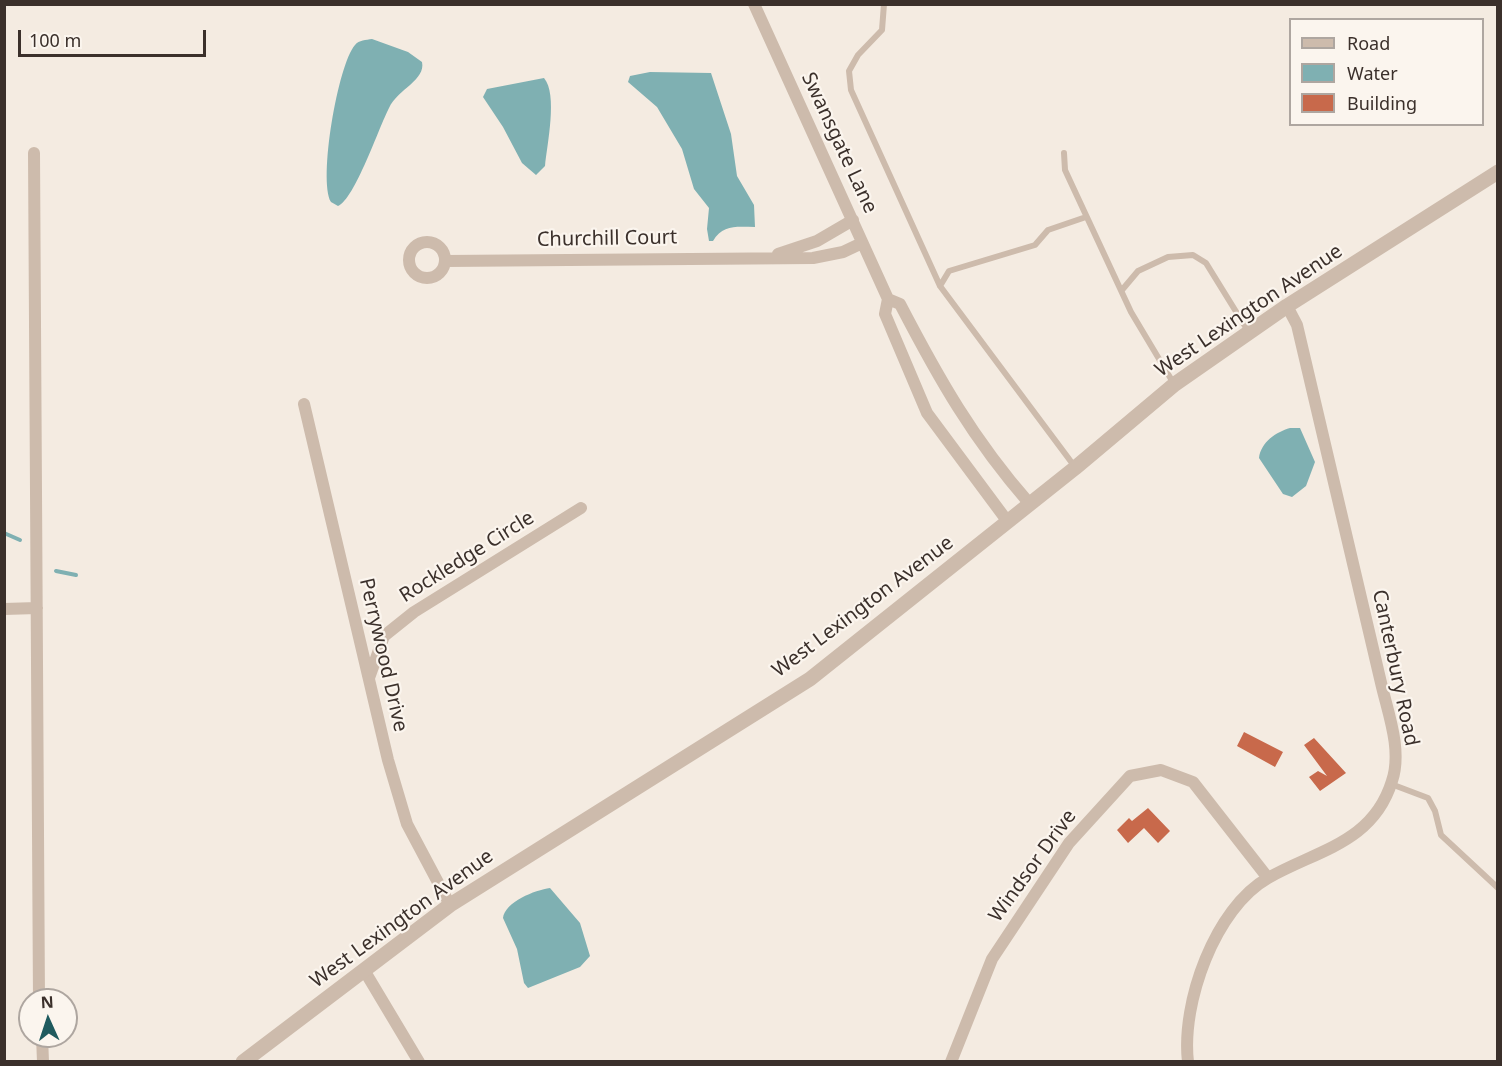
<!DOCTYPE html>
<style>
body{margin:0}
#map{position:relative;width:1502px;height:1066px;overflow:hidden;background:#f4ebe1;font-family:"Noto Sans",sans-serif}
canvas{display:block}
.frame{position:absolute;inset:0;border:6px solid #3b302b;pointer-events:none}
.legend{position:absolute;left:1289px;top:18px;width:195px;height:108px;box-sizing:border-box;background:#fbf5ee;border:2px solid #aea6a0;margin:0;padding:8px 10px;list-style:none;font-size:18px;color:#3b302b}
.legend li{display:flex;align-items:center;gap:12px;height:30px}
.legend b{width:30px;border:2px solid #aea6a0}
.north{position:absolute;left:18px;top:988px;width:60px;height:60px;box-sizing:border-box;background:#fbf5ee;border:2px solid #aea6a0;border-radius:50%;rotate:357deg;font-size:16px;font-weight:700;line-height:24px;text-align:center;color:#3b302b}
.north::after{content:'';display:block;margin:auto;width:21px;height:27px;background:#1f5a5e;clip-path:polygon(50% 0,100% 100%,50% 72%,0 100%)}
.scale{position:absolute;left:18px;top:30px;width:188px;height:27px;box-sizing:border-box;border:3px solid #3b302b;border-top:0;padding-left:8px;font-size:18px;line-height:21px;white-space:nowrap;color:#3b302b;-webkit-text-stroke:4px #fbf5ee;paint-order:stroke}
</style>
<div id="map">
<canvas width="1502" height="1066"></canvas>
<div class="frame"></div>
<ul class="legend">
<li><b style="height:8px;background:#cdbbac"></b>Road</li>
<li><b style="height:16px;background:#7fb0b2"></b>Water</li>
<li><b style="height:16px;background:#c8694b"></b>Building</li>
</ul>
<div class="north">N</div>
<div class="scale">100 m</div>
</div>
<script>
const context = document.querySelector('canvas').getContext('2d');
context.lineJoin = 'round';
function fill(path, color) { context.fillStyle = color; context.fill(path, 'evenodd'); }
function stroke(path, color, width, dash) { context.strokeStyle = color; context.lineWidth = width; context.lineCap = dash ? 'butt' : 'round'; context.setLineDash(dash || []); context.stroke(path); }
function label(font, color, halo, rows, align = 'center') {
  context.font = font + ' "Noto Sans",sans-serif'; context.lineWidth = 4.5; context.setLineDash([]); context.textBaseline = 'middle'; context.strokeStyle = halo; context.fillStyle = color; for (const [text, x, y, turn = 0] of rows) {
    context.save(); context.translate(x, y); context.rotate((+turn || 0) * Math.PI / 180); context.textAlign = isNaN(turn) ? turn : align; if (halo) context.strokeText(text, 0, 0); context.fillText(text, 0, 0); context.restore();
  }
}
fill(new Path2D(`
 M372 39 408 52 422 62C426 80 398 89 389 108 379 127 355 199 338 206L331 202C318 180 338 64 355 45 359 40 366 40 372 39Z
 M650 72 711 73 731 134 737 176 754 205 755 227C737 227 723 224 713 241H709L707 229 709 208 694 189 682 149 657 107 628 82 630 76Z
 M544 78C558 94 547 145 545 166L536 175 522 163 503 127 483 97 487 89Z
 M1290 428H1300L1315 462 1306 486 1292 497 1283 494 1259 458C1261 442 1276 432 1290 428Z
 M550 888 580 923 590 956 580 967 528 988 524 983 517 949 503 918C505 902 535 890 550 888Z`), '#7fb0b2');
stroke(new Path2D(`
 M4 533 20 540
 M56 571 76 575`), '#7fb0b2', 4);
fill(new Path2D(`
 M1244 732 1283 752 1275 767 1237 746Z
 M1314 738 1346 773 1320 791 1309 777 1318 771 1327 776 1304 745Z
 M1148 808 1170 831 1158 843 1144 828 1128 843 1117 830 1129 818 1132 821Z`), '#c8694b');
stroke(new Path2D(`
 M884 4 882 30 858 55 849 71 851 90 940 286 1075 467
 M1064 153 1065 170 1131 312 1174 384
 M940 286 949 271 1035 245 1048 230 1086 217
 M1122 290 1138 271 1168 257 1193 255 1206 263 1248 331
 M1391 784 1428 798 1435 811 1441 835 1498 888`), '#cdbbac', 6);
stroke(new Path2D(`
 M754 4 888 299 885 314 927 413 1008 522
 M34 153 39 1000
 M409 260a18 18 0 1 1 36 0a18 18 0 1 1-36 0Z
 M778 254 817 241 853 220
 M446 261 813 258 843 252 862 243
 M888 299 900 304C939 379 973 439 1029 503
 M304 404 388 760 407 824 450 905
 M4 609 37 608
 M369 678 384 636 414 612 581 508
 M364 970 419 1062
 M42 1036 43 1062
 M951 1062 992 959 1069 843 1130 776 1161 770 1193 782 1268 878
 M1188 1062C1181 1003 1215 908 1268 878 1317 850 1373 843 1392 781 1402 751 1389 716 1382 687L1297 325 1287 306`), '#cdbbac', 12);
stroke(new Path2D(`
 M243 1062 450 905 810 679 1075 468 1175 384 1287 306 1498 172`), '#cdbbac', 15);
label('20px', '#3b302b', '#fbf5ee', [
 ["Swansgate Lane",839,143,65],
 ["Churchill Court",607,239,-1],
 ["West Lexington Avenue",1249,311,-34],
 ["Rockledge Circle",467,557,-32],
 ["West Lexington Avenue",863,607,-37],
 ["Perrywood Drive",383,655,77],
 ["Canterbury Road",1395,668,78],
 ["Windsor Drive",1033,866,-54],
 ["West Lexington Avenue",402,919,-36]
]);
</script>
